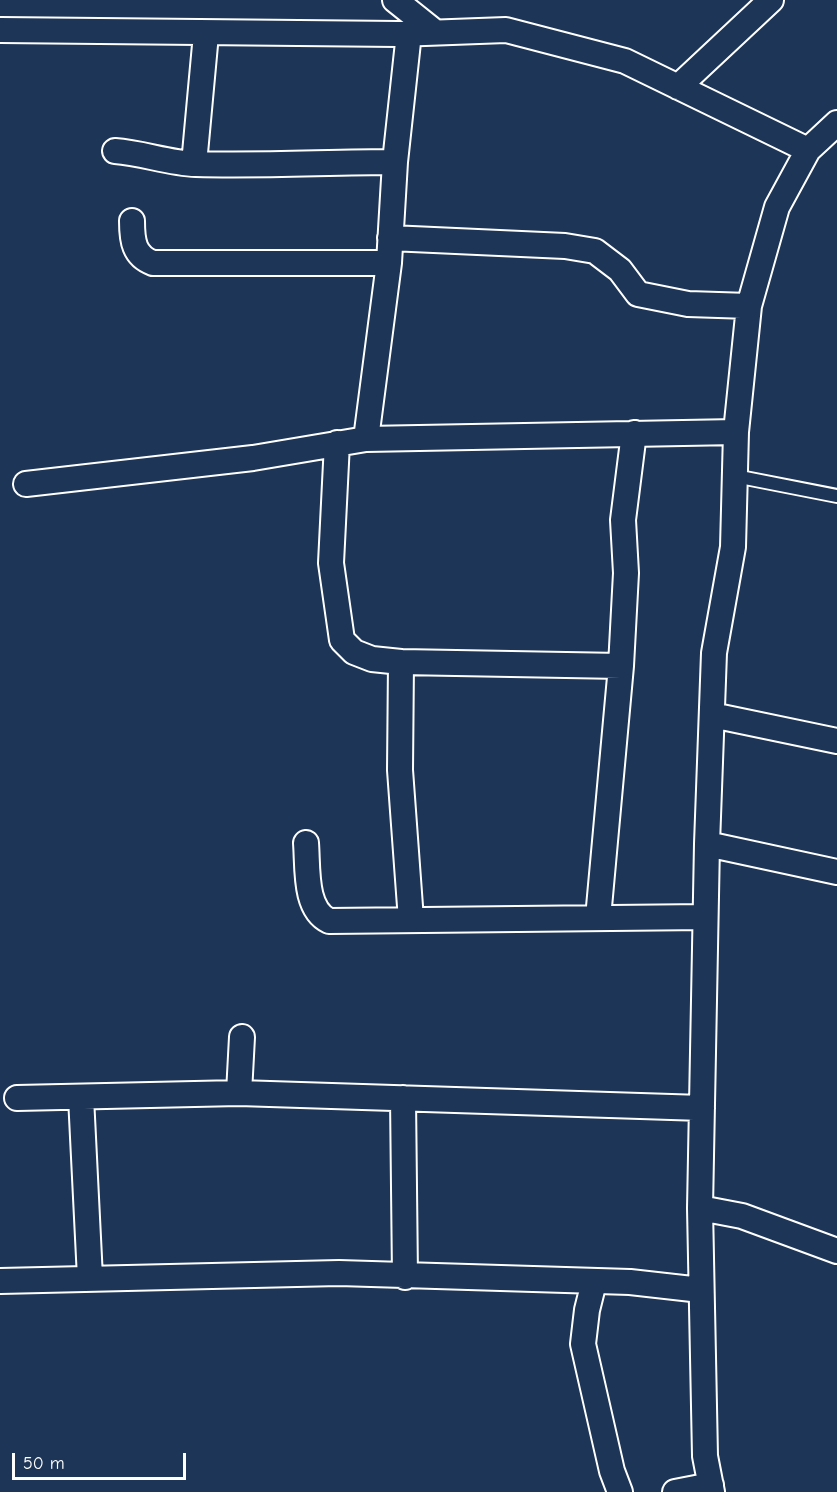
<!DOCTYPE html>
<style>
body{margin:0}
#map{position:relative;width:837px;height:1492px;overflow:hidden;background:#1d3557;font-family:"Comic Neue",sans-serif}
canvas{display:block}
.scale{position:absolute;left:12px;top:1453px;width:174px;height:27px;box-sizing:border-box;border:3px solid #fff;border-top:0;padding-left:8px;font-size:18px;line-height:21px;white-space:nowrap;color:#fff;-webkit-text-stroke:4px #1d3557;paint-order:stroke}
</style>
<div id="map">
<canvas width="837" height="1492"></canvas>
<div class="scale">50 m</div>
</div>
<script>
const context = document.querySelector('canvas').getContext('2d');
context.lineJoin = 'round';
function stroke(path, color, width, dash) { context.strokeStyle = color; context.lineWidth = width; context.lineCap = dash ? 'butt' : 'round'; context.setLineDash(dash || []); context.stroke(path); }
const lane = new Path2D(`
 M735 476 837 496`);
const street = new Path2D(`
 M395 0 435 32
 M0 30 398 34 506 30 625 61 808 150
 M678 87 771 0
 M115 151C143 153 168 163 196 164 263 166 329 162 395 162
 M194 164 206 34
 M132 221C132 241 134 256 153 263H389
 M390 238 565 246 595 251 620 270 638 294 688 304 749 306
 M366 439 389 263 395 162 409 33
 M337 443 331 563 342 640 354 652 372 659 401 662 400 770 411 920
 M26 484 253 458 366 439 736 432
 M401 662 621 666
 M712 715 837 741
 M306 843C308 868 304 909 329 921L705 917
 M707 844 837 872
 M598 918 621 666 626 573 623 520 634 433
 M242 1037 239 1093 702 1108
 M81 1097 90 1278
 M17 1098 239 1093
 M403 1098 405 1277
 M700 1208 742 1216 837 1251
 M0 1281 339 1273 630 1282 701 1290
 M594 1282 587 1310 583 1344 612 1471 620 1492
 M675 1492 711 1485
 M712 1492 705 1456 700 1208 707 844 714 653 733 547 736 432 749 306 777 207 808 150 837 123`);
stroke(lane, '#fff', 16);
stroke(street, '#fff', 28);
stroke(lane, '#1d3557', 12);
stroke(street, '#1d3557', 24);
</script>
